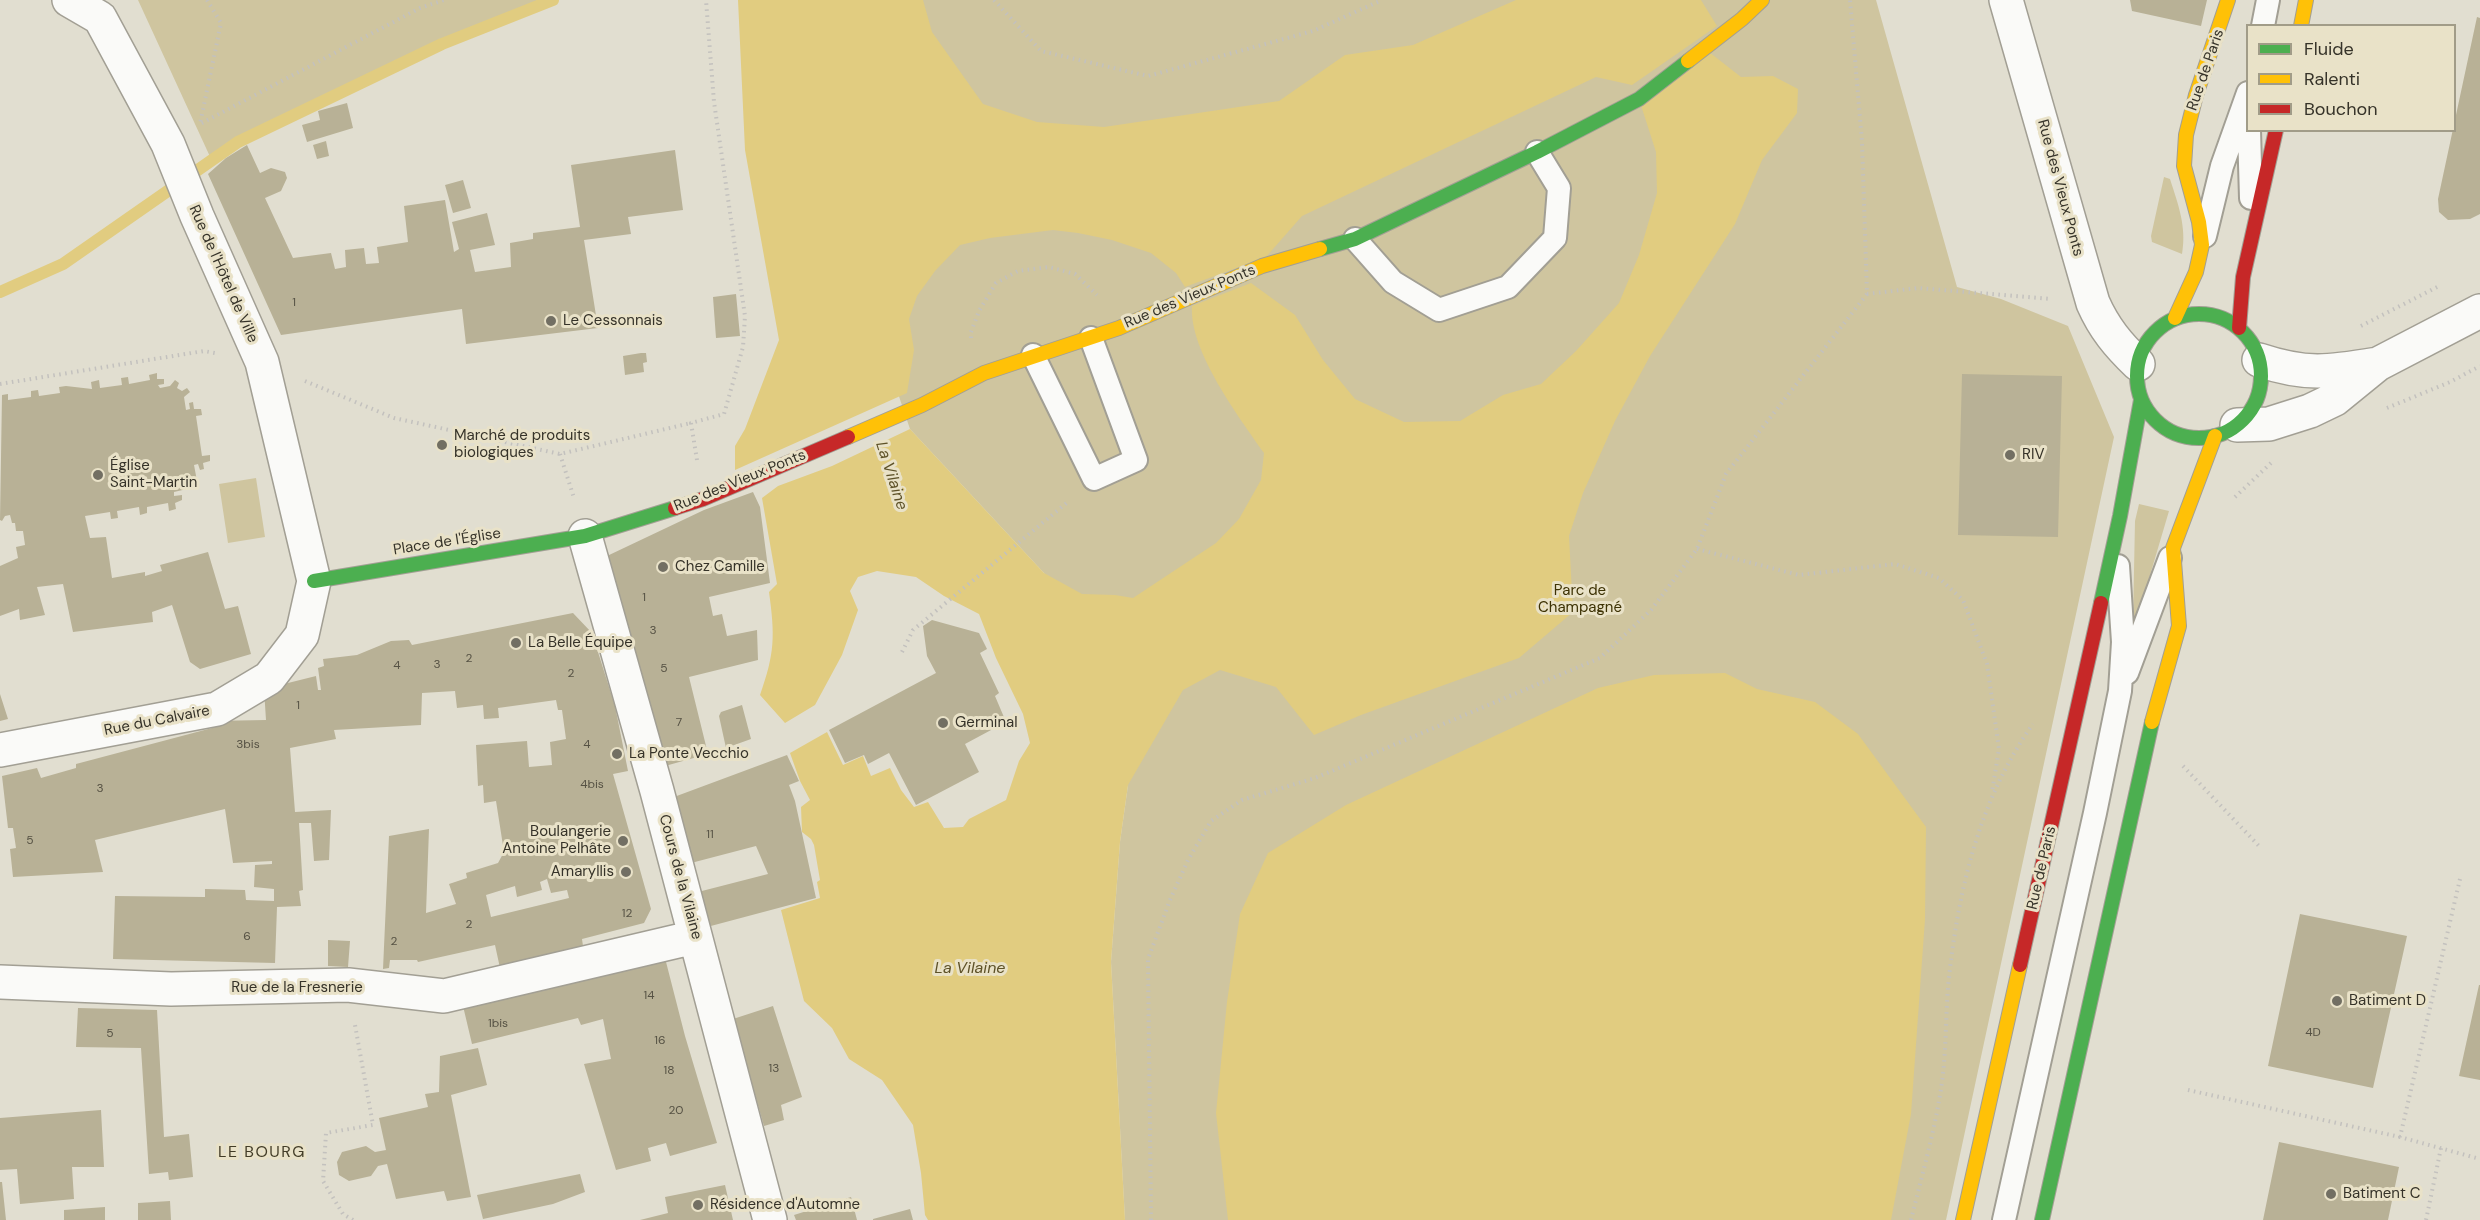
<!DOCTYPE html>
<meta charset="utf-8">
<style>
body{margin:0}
#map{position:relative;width:2480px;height:1220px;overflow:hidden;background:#e1ded0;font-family:"DM Sans",sans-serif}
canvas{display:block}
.legend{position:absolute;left:2246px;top:24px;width:210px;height:108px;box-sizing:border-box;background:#e9e2c8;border:2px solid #a19c88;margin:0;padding:8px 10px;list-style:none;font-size:18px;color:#363329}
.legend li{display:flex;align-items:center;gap:12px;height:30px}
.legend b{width:30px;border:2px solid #a19c88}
</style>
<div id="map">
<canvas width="2480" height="1220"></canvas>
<ul class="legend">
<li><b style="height:8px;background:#4caf50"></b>Fluide</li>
<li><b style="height:8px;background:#ffc107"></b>Ralenti</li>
<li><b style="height:8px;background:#c62828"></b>Bouchon</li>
</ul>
</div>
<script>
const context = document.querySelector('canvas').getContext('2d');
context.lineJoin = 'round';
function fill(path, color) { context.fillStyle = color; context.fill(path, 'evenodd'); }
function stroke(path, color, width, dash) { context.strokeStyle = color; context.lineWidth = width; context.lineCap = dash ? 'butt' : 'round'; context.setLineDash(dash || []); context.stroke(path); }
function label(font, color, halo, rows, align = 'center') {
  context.font = font + ' "DM Sans",sans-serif'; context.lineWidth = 6; context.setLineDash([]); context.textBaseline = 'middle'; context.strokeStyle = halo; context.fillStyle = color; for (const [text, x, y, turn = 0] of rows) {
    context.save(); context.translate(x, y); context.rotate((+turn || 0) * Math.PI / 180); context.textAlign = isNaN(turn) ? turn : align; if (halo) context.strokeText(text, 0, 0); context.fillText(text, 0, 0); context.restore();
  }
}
fill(new Path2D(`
 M138 0H553L442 44 238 142 212 161Z
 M901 0H1876L1957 287 2001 299 2068 326 2114 437 1946 1220H1125L1111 962 1120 842 1128 785 1044 573 910 429 884 352Z
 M2164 177 2170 179C2178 204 2187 227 2182 254L2152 242 2151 236Z
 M256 478 265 537 228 543 219 484Z
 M2139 504 2169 511 2137 619 2133 621 2135 521Z`), '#cfc59f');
fill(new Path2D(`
 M738 0H923L932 32 983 104 1037 122 1104 127 1279 101 1345 55 1413 45 1516 0H1701L1717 26 1632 85 1596 77 1302 216 1266 257 1185 287 1176 273 1151 253 1112 240 1078 233 1053 230 990 238 960 245 935 271 917 296 909 319 914 350 907 393 735 470V446L745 429 779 340 745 150Z
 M1709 52 1741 77 1773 76 1798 89 1797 113 1762 160 1735 224 1650 356 1615 421 1583 493 1569 536 1573 612 1519 658 1361 715 1314 735 1276 687 1220 670 1183 690 1128 785 1120 842 1111 962 1125 1220H928L925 1215 921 1173 913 1125 882 1080 849 1059 832 1028 804 1001 781 910 820 898 817 882 820 880 814 845 811 839 802 832 801 807 810 800 800 781 790 753 827 732 843 765 863 756 871 776 890 768 901 790 914 807 928 802 944 828 963 827 969 819 1006 800 1019 761 1030 743 1023 714 996 658 979 614 944 596 916 577 877 571 858 577 850 591 858 610 842 655 815 705 785 723 760 695C775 653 775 636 769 592L777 584 762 498 778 486 832 466 910 429 1044 573 1082 594 1115 595 1133 598 1216 543 1239 519 1261 480 1264 453C1239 417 1189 351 1192 306L1251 283 1295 315 1323 360 1355 399 1404 422 1460 421 1503 395 1541 384 1576 351 1619 303 1639 255 1657 193 1656 152 1638 96Z
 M1725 673 1757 689 1815 702 1858 734 1926 827 1925 919 1911 1114 1891 1220H1228L1216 1113 1227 1002 1240 914 1268 853 1346 805 1598 688 1654 675Z`), '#e1cc80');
stroke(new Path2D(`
 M0 292 63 264 238 142 442 44 553 0`), '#e1cc80', 12);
fill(new Path2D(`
 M2130 0H2207L2201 26 2132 11Z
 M2477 17 2480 18V214L2470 219 2448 220 2439 212 2438 199Z
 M347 103 353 128 307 142 302 125 320 120 318 111Z
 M326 141 329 156 317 159 313 145Z
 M247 145 260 173 271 168 285 172 287 178 281 191 265 198 293 258 331 253 335 269 346 267 345 250 364 248 366 264 379 263 377 247 408 242 404 206 445 200 454 252 459 249 452 222 487 213 495 245 470 250 475 272 511 267 510 243 533 239V233L580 227 571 165 675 150 683 210 628 217 631 234 584 240 598 328 466 344 462 309 281 335 208 174 226 158Z
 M463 180 471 208 453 213 445 185Z
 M736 294 740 336 716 338 713 297Z
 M641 353H646L647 362 643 363 644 372 625 375 623 356Z
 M157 373V379H164V384L158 385 160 388 170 386 175 380 179 383 177 388 182 391 187 388 190 392 184 397 186 410 190 409 189 403 193 402 194 409H201L202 415 196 416 202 456 210 455V461L203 463 204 469 200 470 198 464 194 465 197 481 191 488 174 492V496L182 495V500L175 503 176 509 169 511 168 503 147 507V513L140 515 139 507 117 511 118 518 111 519 110 512 85 516 90 538 106 537 112 578 145 572V576L162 571 160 565 208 552 225 609 238 606 251 654 200 669 190 662 172 605 152 612 153 622 73 632 63 584 37 587 45 615 20 620 19 609 0 616V566L18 558 16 547 25 545 23 531H16L15 523H12L10 515 5 516 2 521 0 520 2 395 8 394V400L31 397V391L38 390 39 396 60 393 59 387 66 386 92 389 91 382 99 380 100 388 122 385 121 378 128 377 129 384 150 380 149 375Z
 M1962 374 2062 376 2058 537 1958 535Z
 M753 492 760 507 770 583 709 597 713 616 722 614 727 636 757 630 758 660 689 677 708 754 665 766 607 556 704 510Z
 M573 613 592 633 615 706 628 771 613 774 651 909 644 923 582 939 583 946 544 958 500 968 495 945 418 962 417 960H390L389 968 383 969 389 836 429 829 426 913 456 904 449 884 467 878 466 873 498 863 504 852 496 801 484 803 483 785 478 786 476 745 527 741 529 767 552 765 550 742 566 739 562 710H558L556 700 498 708 499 718 484 719 483 705 457 708 455 691 422 693 421 725 334 730 336 739 290 748 295 812 331 810 329 860 314 861 311 823H299L303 890 299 891 301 906 277 907 275 963 113 959 115 896 205 897V889L245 890 246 900 274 901V889L254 887 255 865 272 864V861L233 863 225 809 95 840 103 872 13 877 10 849 16 848 13 828H8L2 776 37 768 41 778 76 768V764L212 728V721L266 720 264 689 316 676 318 690H321L318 668 324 666 323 659 357 655 391 641 409 640 412 645ZM547 879 551 893 567 890 569 898 491 917 486 895 515 886 517 897 542 890 540 882Z
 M932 620 979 633 987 649 980 653 999 693 995 696 1006 722 965 744 979 772 916 805 889 753 868 764 864 755 845 763 829 730 936 673 927 656 923 626Z
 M0 694 8 719 0 721Z
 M742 705 751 739 726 748 719 716 721 712Z
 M787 755 799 781 789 785 795 801 816 898 707 927 698 892 768 874 756 846 691 863 674 797Z
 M2300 914 2407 936 2373 1088 2268 1066Z
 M328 940 350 941 348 967 328 966Z
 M665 958 685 1036 717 1143 670 1156 666 1143 648 1148 651 1161 616 1170 584 1064 611 1059 603 1019 581 1025 578 1018 472 1044 463 1006Z
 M2479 985H2480V1080L2459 1076Z
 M773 1006 802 1097 781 1105 784 1120 764 1126 733 1019Z
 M78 1008 157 1010 164 1137 189 1134 193 1177 169 1180 168 1172 149 1174 141 1048 76 1047Z
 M478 1048 487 1085 451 1095 471 1197 447 1201 444 1191 396 1199 387 1164 378 1166 371 1176 349 1181 339 1175 337 1162 342 1152 366 1146 375 1152 386 1150 379 1118 428 1107 425 1094 439 1092 440 1056Z
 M101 1110 104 1167H72L74 1199 20 1204 17 1169 0 1170V1118Z
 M2279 1142 2399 1167 2388 1220H2263Z
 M580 1174 585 1192 553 1204 483 1219 477 1195Z
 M0 1182H2L6 1220H0Z
 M725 1185 733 1220H640L668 1213 665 1197Z
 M851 1197 857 1220H796L794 1215Z
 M170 1201 171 1220H138V1203Z
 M105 1207V1220H64V1210Z
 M910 1209 913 1220H873V1219Z`), '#b8b196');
const lane = new Path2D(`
 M2263 26 2268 0
 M2249 130 2251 198
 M2205 236 2222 166 2248 93
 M1355 239 1393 282 1439 310 1508 287 1555 238 1559 188 1537 152
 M1033 355 1094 479 1136 460 1091 338
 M2127 673 2170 558
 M2004 1220 2095 813 2120 691 2123 642 2118 566`);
const street = new Path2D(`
 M2006 0 2093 303C2104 328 2118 345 2138 364
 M2259 360C2307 376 2329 372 2378 364
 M2237 425 2269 424 2310 411 2335 399 2378 364 2480 311
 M585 536 657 791 770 1220
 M0 750 217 709 269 678 302 635 314 581 262 362 197 216 168 144 100 18 69 0
 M0 982 171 989 348 985 444 996 695 937`);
const fast = new Path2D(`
 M1320 249 1355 239 1537 152 1639 99 1688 61
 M2137 376a62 62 0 1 1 124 0a62 62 0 1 1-124 0Z
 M314 581 585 536 675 508
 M2101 603 2120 516 2141 400
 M2042 1220 2152 722`);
const slow = new Path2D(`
 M2301 26 2306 0
 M1688 61 1742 19 1762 0
 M2175 318 2196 272 2202 245 2199 222 2184 166 2186 135 2196 95 2228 0
 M848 437 922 405 984 373 1119 328 1262 266 1320 249
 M2152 722 2179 626 2173 548 2215 436
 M1963 1220 2020 965`);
const jam = new Path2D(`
 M2239 328 2243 277 2276 130
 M675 508 703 499 848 437
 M2020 965 2101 603`);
stroke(lane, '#a29f94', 26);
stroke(street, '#a29f94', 36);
stroke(fast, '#a29f94', 16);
stroke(slow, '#a29f94', 16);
stroke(jam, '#a29f94', 16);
stroke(new Path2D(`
 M207 0 221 23 200 124 420 8 444 0
 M994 0 1041 51 1148 76 1313 31 1382 0
 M1867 294 1918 288 2052 299
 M2361 326 2439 286
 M971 338V332L979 311 996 283 1018 271 1049 267 1075 274 1097 295
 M305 381 394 418 560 454 691 423
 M0 384 204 351 215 353
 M2387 408 2450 382 2480 366
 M560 454 574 498
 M697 460 691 423 724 414 743 347 745 316 714 102 706 0
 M2235 497 2271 463
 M1697 549 1799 575 1895 564 1939 578 1963 600 1987 664 1999 749 1992 792
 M902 652 913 630 1069 501
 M2183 766 2259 846
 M2460 879 2400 1137 2480 1159
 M2188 1090 2400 1137
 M353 1220 343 1214 323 1181 326 1133 373 1125 355 1025
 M1151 1220 1148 959 1170 900 1188 860 1211 821 1242 800 1315 778 1600 658 1651 610 1697 549 1726 474 1867 294 1862 142 1850 0
 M1911 1220C1921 1179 1933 1137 1940 1095 1947 1056 1945 1016 1949 977 1959 887 1980 798 2033 724
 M2426 1220 2441 1148`), '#c3c1be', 4, [1.5, 4.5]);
stroke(lane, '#fafaf8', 22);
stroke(street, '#fafaf8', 33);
stroke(fast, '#4caf50', 14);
stroke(slow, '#ffc107', 14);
stroke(jam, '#c62828', 14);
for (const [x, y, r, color] of [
 [551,321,6,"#726f63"],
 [442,445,6,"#726f63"],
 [2010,455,6,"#726f63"],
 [98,475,6,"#726f63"],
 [663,567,6,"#726f63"],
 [516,643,6,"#726f63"],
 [943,723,6,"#726f63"],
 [617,754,6,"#726f63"],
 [623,841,6,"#726f63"],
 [626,872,6,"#726f63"],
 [2337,1001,6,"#726f63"],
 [2331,1194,6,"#726f63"],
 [698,1205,6,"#726f63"]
]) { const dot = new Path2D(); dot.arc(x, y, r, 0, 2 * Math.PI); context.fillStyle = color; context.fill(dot); stroke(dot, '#e9e2c8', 2); }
label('12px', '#565244', null, [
 ["1",294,303],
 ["1",644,598],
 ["3",653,631],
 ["2",469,659],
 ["3",437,665],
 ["4",397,666],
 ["5",664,669],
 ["2",571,674],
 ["1",298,706],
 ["7",679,723],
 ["3bis",248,745],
 ["4",587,745],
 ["4bis",592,785],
 ["3",100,789],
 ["11",710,835],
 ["5",30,841],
 ["12",627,914],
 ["2",469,925],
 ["6",247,937],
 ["2",394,942],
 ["14",649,996],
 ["1bis",498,1024],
 ["4D",2313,1033],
 ["5",110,1034],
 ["16",660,1041],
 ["13",774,1069],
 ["18",669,1071],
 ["20",676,1111]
]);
label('15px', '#363329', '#e9e2c8', [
 ["Rue de Paris",2206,70,-71],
 ["Rue des Vieux Ponts",2060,188,75],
 ["Rue de l'Hôtel de Ville",223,274,66],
 ["Rue des Vieux Ponts",1190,297,-23],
 ["Rue des Vieux Ponts",740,481,-22],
 ["Place de l'Église",447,542,-9],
 ["Rue du Calvaire",157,721,-11],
 ["Rue de Paris",2042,868,-77],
 ["Cours de la Vilaine",680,877,75],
 ["Rue de la Fresnerie",297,988]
]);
label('15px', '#363329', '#e9e2c8', [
 ["Le Cessonnais",563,321],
 ["Marché de produits",454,436],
 ["biologiques",454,453],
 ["RIV",2022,455],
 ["Église",110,466],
 ["Saint-Martin",110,483],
 ["Chez Camille",675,567],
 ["La Belle Équipe",528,643],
 ["Germinal",955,723],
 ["La Ponte Vecchio",629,754],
 ["Boulangerie",611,832,"right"],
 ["Antoine Pelhâte",611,849,"right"],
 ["Amaryllis",614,872,"right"],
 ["Batiment D",2349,1001],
 ["Batiment C",2343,1194],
 ["Résidence d'Automne",710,1205]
], 'left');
label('15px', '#3d3204', '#e9e2c8', [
 ["Parc de",1580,591],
 ["Champagné",1580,608]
]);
label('italic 16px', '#5e5228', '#e9e2c8', [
 ["La Vilaine",891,476,72],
 ["La Vilaine",970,969]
]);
context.letterSpacing = '1.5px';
label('16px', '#433d28', '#e9e2c8', [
 ["LE BOURG",262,1153]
]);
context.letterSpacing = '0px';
</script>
